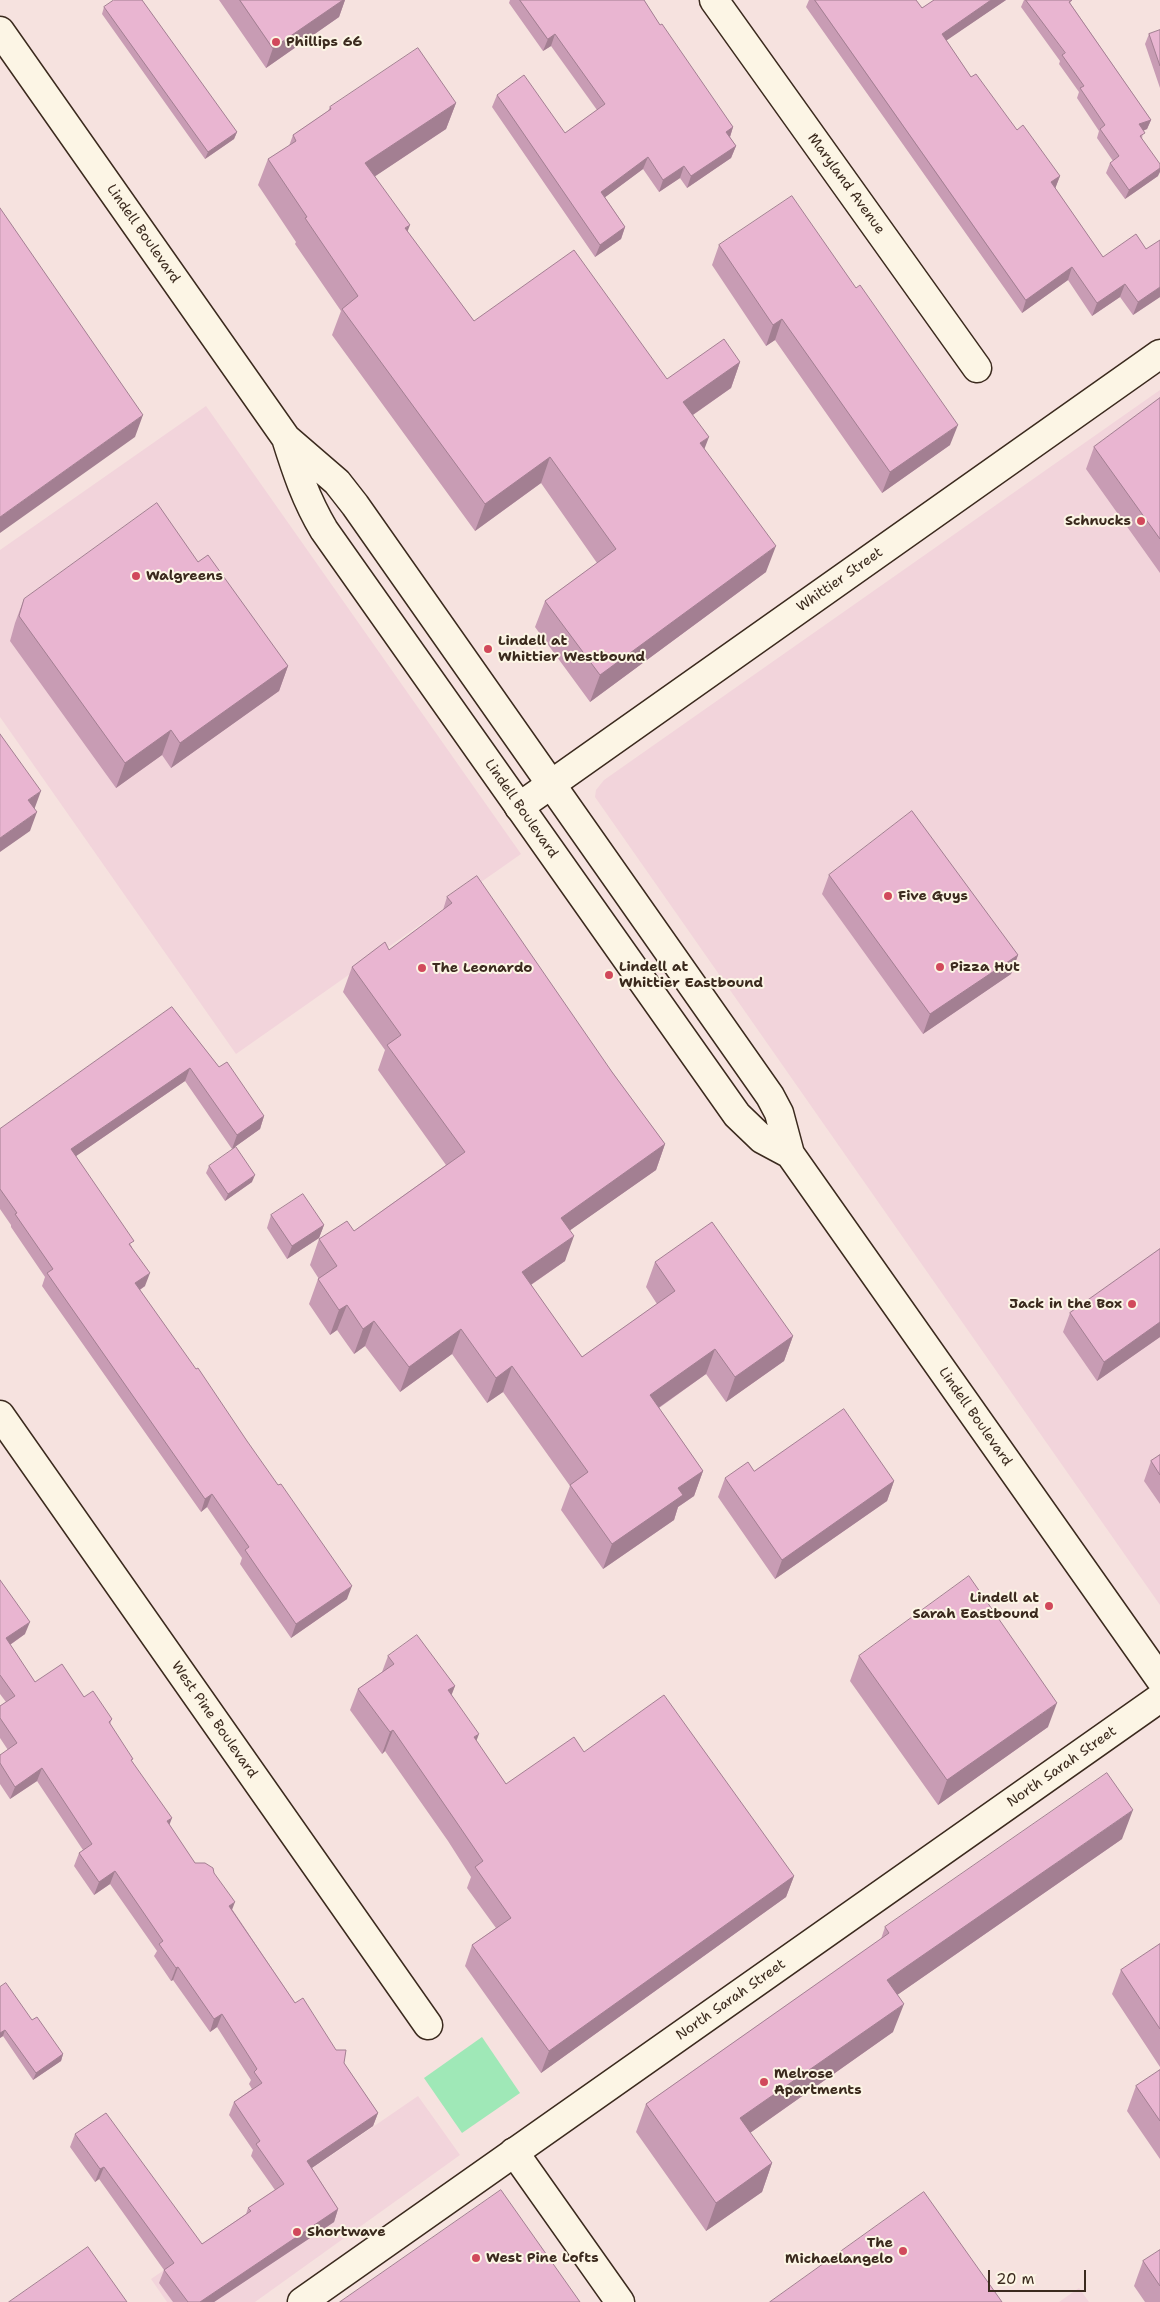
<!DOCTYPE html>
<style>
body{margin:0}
#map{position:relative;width:1160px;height:2302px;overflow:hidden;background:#f6e2df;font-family:"Shantell Sans",sans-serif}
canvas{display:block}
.scale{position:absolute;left:988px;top:2270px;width:98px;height:22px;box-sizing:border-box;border:2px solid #3b2a1e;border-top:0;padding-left:6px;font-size:15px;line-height:18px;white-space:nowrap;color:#3b2a1e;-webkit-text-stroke:4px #fcf5e5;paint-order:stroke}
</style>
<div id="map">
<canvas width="1160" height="2302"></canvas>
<div class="scale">20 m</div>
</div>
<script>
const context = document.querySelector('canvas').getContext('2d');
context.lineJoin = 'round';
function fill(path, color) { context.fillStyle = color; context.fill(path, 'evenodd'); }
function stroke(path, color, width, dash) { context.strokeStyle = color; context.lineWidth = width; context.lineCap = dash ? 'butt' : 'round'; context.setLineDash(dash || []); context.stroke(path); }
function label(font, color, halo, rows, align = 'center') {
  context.font = font + ' "Shantell Sans",sans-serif'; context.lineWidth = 4; context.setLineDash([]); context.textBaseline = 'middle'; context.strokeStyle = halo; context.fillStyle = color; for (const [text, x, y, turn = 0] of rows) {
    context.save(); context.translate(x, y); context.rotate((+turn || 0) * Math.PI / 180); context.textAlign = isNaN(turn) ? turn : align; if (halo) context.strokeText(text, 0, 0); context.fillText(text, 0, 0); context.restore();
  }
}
fill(new Path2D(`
 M1160 390V1605L595 797 596 790 604 780Z
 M206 406 521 854 236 1054 0 717V550Z
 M418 2096 460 2155 255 2302H167L151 2279Z
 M1079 2288 1089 2302H1059Z`), '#f2d4db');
fill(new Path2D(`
 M482 2037 520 2093 462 2133 424 2078Z`), '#9fe8b7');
const street = new Path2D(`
 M714 0 977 368
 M519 807 1160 354
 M0 1415 428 2025
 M514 2152 620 2302`);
const secondary = new Path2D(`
 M0 31 286 438 337 482 355 505 770 1096 779 1113 790 1154 1160 1679
 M286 438C296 470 306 500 324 530L737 1115 762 1139 790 1154
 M302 2302 1160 1698`);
stroke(street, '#3b2a1e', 31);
stroke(secondary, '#3b2a1e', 31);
stroke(street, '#fcf5e5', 28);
stroke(secondary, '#fcf5e5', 28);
fill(new Path2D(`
 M219 0H345L339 17 266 68Z
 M510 0H644L660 25 733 127 730 137 736 146 731 158 687 188 680 178 659 192 643 169 605 197 625 227 621 239 595 257 492 107 497 95 565 133 597 110 551 46 543 51 509 3Z
 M809 0H916L922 8 934 0H1006L946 40 971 77 1017 130 1060 176 1055 188 1103 257 1160 297 1133 315 1120 297 1092 316 1068 280 1022 313 806 7Z
 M1024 0H1072L1070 3 1151 120 1147 129 1143 131 1142 139 1158 176 1125 199 1106 173 1110 163 1113 161 1097 138 1099 131 1077 98 1079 92 1059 64 1060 61 1021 7Z
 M104 7 237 132 234 139 205 159 102 14Z
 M1160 30V88L1145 44 1149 34Z
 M456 103 446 129 375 176 407 231 474 321 667 379 740 362 731 388 693 415 704 449 766 572 590 702 535 627 545 601 597 563 541 483 475 531 332 335 341 311 295 244 296 242 258 185 268 159 289 146 293 135 328 111 330 107Z
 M719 245 950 445 882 493 775 340 766 346 712 265Z
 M1160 398V573L1086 469 1094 447Z
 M198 562 288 666 279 691 171 768 162 755 116 788 10 641 15 623 24 599Z
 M829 875 1018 955 1011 974 923 1034 822 894Z
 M447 897 612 1072 665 1144 656 1170 570 1230 565 1261 531 1285 582 1357 657 1304 646 1287 655 1262 793 1336 784 1361 726 1402 706 1374 659 1408 703 1471 694 1496 678 1507 674 1520 603 1569 561 1510 570 1486 503 1392 487 1403 452 1354 400 1392 365 1346 354 1354 337 1330 330 1335 309 1304 318 1279H319L310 1265 319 1239 354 1231 446 1165 378 1070 385 1050 343 992 352 967 389 950 443 910Z
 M172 1007 219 1067 264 1116 260 1129 232 1149 185 1081 76 1156 132 1247 145 1286 140 1290 347 1599 291 1638 240 1564 242 1558 207 1507 201 1512 42 1286 45 1277 11 1227V1225L0 1209V1129Z
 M209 1166 252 1182 225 1201 206 1173Z
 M271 1215 324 1225 319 1238 287 1259 267 1228Z
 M1160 1249V1337L1097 1381 1063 1332 1070 1313Z
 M1160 1455V1504L1144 1481 1151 1461Z
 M754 1471 894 1481 887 1501 775 1579 718 1497 725 1478Z
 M0 1580 25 1634 10 1645 35 1682 84 1697 112 1719 110 1724 169 1825 195 1863 214 1873 232 1909 295 2003 344 2063 378 2113 373 2126 312 2168 338 2209 334 2222 214 2302H173L159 2283 164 2270 99 2179 95 2182 70 2147 75 2134 202 2244 246 2214 248 2208 275 2190 251 2156 253 2150 229 2115 234 2102 252 2089 249 2084 251 2080 217 2027 210 2032 173 1980 171 1981 154 1956 157 1951 110 1884 94 1895 74 1866 79 1853 83 1850 37 1781 10 1799 0 1784V1755L8 1750 0 1738V1706L6 1702 0 1694Z
 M388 1656 455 1686 451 1694 476 1741 506 1784 584 1752 794 1876 786 1897 541 2073 465 1966 472 1945 496 1928 467 1888 471 1877 448 1841 385 1751 382 1754 350 1710 358 1689 382 1672Z
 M859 1656 1048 1727 938 1805 850 1681Z
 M1122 1839 897 1995 893 2032 750 2133 772 2163 762 2192 706 2231 636 2132 646 2104 881 1939 885 1927Z
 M1160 1944V2067L1112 1994 1121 1970Z
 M0 1987 63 2054 61 2061 33 2080 3 2036 0 2038Z
 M1160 2070V2159L1127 2111 1136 2086Z
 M1160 2250V2302H1145L1134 2286 1143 2261Z`), '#c89cb4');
fill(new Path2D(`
 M343 0H345L339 17 266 68 273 48Z
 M991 0H1006L937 47 942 34Z
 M555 34 551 46 543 51 548 39Z
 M456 103 446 129 356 189 365 163Z
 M1151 120 1147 129 1135 134 1139 124Z
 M733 127 729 140 726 132Z
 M237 132 234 139 205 159 208 152Z
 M736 146 731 158 687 188 691 176Z
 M648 157 643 169 596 204 601 192Z
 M684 166 680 178 659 192 663 180Z
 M1160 168V172L1158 176 1125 199 1129 190Z
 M1060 176 1055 189 1051 182Z
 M410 225 400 251 405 228Z
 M625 227 621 239 595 257 600 245Z
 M1072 267 1068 280 1022 313 1026 300Z
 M1125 284 1120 297 1092 316 1097 303Z
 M1160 287V297L1133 315 1138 302Z
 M782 319 775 340 766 346 773 325Z
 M740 362 731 388 674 428 683 402Z
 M143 415 135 437 0 533V517Z
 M958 425 950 445 882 493 890 472Z
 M709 437 699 463 700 443Z
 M550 457 541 483 475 531 485 504Z
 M776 546 766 572 590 702 600 675Z
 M288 666 279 691 171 768 180 743Z
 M171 730 162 755 116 788 125 763Z
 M41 791 34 810 28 800Z
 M37 812 30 831 0 852V838Z
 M1018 955 1011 974 923 1034 930 1014Z
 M190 1068 185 1081 66 1163 71 1149Z
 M264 1116 260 1129 232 1149 237 1135Z
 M665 1144 656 1170 552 1243 561 1218Z
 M255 1175 252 1182 225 1201 228 1194Z
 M324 1225 319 1238 287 1259 292 1246Z
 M574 1236 565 1261 513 1297 522 1272Z
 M150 1273 145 1286 130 1296 135 1283Z
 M347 1305 337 1330 330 1335 339 1310Z
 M374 1321 365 1346 354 1354 363 1329Z
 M1160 1322V1337L1097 1381 1104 1362Z
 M461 1329 452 1354 400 1392 409 1367Z
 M793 1336 784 1361 726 1402 735 1377Z
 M715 1349 706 1374 641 1420 650 1395Z
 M512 1366 503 1392 487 1403 496 1378Z
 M703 1471 694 1496 678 1507 674 1520 603 1569 612 1544 678 1488Z
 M894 1481 887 1501 775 1579 782 1560Z
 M212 1494 207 1507 201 1512 205 1499Z
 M352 1586 347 1599 291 1638 296 1624Z
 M30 1622 25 1634 1 1651 6 1638Z
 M455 1686 447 1707 448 1690Z
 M1057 1703 1048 1727 938 1805 947 1780Z
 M393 1730 385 1751 382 1754 390 1732Z
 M479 1734 471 1755 474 1737Z
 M42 1768 37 1781 10 1799 15 1787Z
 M1133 1810 1122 1839 877 2009 887 1980Z
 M172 1818 167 1831V1821Z
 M115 1871 110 1884 94 1895 99 1882Z
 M794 1876 786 1897 541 2073 549 2051Z
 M235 1902 230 1915 229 1906Z
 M178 1967 173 1980 171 1981 176 1968Z
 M904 2004 893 2032 730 2147 740 2118Z
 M222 2014 217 2027 210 2032 214 2019Z
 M5 2030 3 2036 0 2038V2033Z
 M63 2054 61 2061 33 2080 36 2073Z
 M378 2113 373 2126 303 2174 307 2161Z
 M772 2163 762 2192 706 2231 716 2203Z
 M104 2167 99 2179 95 2182 100 2169Z
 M338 2209 334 2222 214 2302H200Z`), '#a37f92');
const building = new Path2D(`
 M114 0H142L237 132 208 152 104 7Z
 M240 0H343L273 48Z
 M520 0H644L660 25 662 24 733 127 726 132 736 146 691 176 684 166 663 180 648 157 601 192 625 227 600 245 497 95 524 75 565 133 605 104 555 34 548 39Z
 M815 0H916L922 8 934 0H991L942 34 971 77 976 74 1017 130 1023 125 1060 176 1051 182 1103 257 1136 234 1146 249 1160 240V287L1138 302 1125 284 1097 303 1072 267 1026 300Z
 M1026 0H1072L1069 2 1151 120 1139 124 1145 133 1140 136 1160 164V168L1129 190 1110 163 1119 156 1100 129 1105 125 1080 88 1084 86 1062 55 1065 53Z
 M1160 30V66L1149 34Z
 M418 48 456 103 365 163 410 225 405 228 474 321 574 250 667 379 724 339 740 362 683 402 709 437 700 443 776 546 600 675 545 601 616 549 550 457 485 504 342 309 358 296 305 218 307 217 268 159 296 141 293 135 331 109 330 107Z
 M792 196 856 288 860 285 958 425 890 472 782 319 773 325 719 245Z
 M0 208 143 415 0 517Z
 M1160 398V539L1094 447Z
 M157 503 198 562 208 555 288 666 180 743 171 730 125 763 19 616 24 599Z
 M0 734 41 791 28 800 37 812 0 838Z
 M912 811 1018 955 930 1014 829 875Z
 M477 876 612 1072 665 1144 561 1218 574 1236 522 1272 582 1357 675 1291 655 1262 712 1222 793 1336 735 1377 715 1349 650 1395 703 1471 678 1488 683 1495 612 1544 570 1485 588 1472 512 1366 496 1378 461 1329 409 1367 374 1321 363 1329 347 1305 339 1310 318 1279 337 1266 319 1239 347 1221 354 1231 465 1152 387 1045 401 1035 352 967 385 942 389 950 452 903 447 897Z
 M172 1007 219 1067 227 1062 264 1116 237 1135 190 1068 71 1149 134 1241 129 1244 150 1273 135 1283 196 1369 198 1368 247 1441 278 1485 281 1484 352 1586 296 1624 245 1550 249 1547 212 1494 205 1499 47 1273 53 1269 15 1214 17 1213 0 1189V1129Z
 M236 1147 255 1175 228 1194 209 1166Z
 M303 1194 324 1225 292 1246 271 1215Z
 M1160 1249V1322L1104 1362 1070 1313Z
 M844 1409 894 1481 782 1560 725 1478 748 1462 754 1471Z
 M1160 1455V1475L1151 1461Z
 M969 1576 1057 1703 947 1780 859 1656Z
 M0 1580 30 1622 6 1638 35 1682 62 1664 84 1697 93 1691 112 1719 109 1722 133 1759 131 1760 172 1818 167 1821 195 1863H205L213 1868 214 1873 235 1902 229 1906 295 2003 303 1998 336 2050H346L344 2063 378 2113 307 2161 338 2209 200 2302H188L164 2270 174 2263 104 2167 100 2169 75 2134 106 2113 202 2244 251 2211 248 2208 284 2184 256 2144 260 2141 234 2102 262 2083 254 2072 257 2069 222 2014 214 2019 178 1967 176 1968 159 1944 163 1941 115 1871 99 1882 79 1853 92 1844 42 1768 15 1787 0 1763V1755L17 1743 0 1718V1706L15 1696 0 1675Z
 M417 1635 455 1686 448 1690 479 1734 474 1737 506 1784 574 1737 584 1752 664 1695 794 1876 549 2051 472 1945 511 1918 475 1867 483 1861 455 1820 393 1730 390 1732 358 1689 394 1664 388 1656Z
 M1107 1773 1133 1810 887 1980 904 2004 740 2118 772 2163 716 2203 646 2104 889 1933 885 1927Z
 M1160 1944V2029L1121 1970Z
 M6 1983 32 2020 37 2017 63 2054 36 2073 5 2030 0 2033V1987Z
 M1160 2070V2121L1136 2086Z
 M501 2190 580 2302H340Z
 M924 2192 1002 2302H770Z
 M88 2247 127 2302H9Z
 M1160 2250V2286L1143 2261Z`);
fill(building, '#e9b5d1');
stroke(building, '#a37f92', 1);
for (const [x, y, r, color] of [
 [276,42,5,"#d1495b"],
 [1141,521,5,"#d1495b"],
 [136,576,5,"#d1495b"],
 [488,649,5,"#d1495b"],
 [888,896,5,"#d1495b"],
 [940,967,5,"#d1495b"],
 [422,968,5,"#d1495b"],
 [609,975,5,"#d1495b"],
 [1132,1304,5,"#d1495b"],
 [1049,1606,5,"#d1495b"],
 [764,2082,5,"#d1495b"],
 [297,2232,5,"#d1495b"],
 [903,2251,5,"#d1495b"],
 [476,2258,5,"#d1495b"]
]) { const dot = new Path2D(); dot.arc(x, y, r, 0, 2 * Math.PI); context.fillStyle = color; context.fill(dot); stroke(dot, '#fcf5e5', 2); }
label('bold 14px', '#3b2a1e', '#fcf5e5', [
 ["Phillips 66",286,42],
 ["Schnucks",1131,521,"right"],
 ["Walgreens",146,576],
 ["Lindell at",498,641],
 ["Whittier Westbound",498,657],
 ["Five Guys",898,896],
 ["Lindell at",619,967],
 ["Whittier Eastbound",619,983],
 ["Pizza Hut",950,967],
 ["The Leonardo",432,968],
 ["Jack in the Box",1122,1304,"right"],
 ["Lindell at",1039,1598,"right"],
 ["Sarah Eastbound",1039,1614,"right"],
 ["Melrose",774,2074],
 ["Apartments",774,2090],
 ["Shortwave",307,2232],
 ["The",893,2243,"right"],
 ["Michaelangelo",893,2259,"right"],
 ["West Pine Lofts",486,2258]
], 'left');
label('14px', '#3b2a1e', '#fcf5e5', [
 ["Maryland Avenue",846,184,54],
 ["Lindell Boulevard",143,234,55],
 ["Whittier Street",840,580,-35],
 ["Lindell Boulevard",521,809,55],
 ["Lindell Boulevard",975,1417,55],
 ["West Pine Boulevard",214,1720,55],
 ["North Sarah Street",1062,1767,-35],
 ["North Sarah Street",731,2000,-35]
]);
</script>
